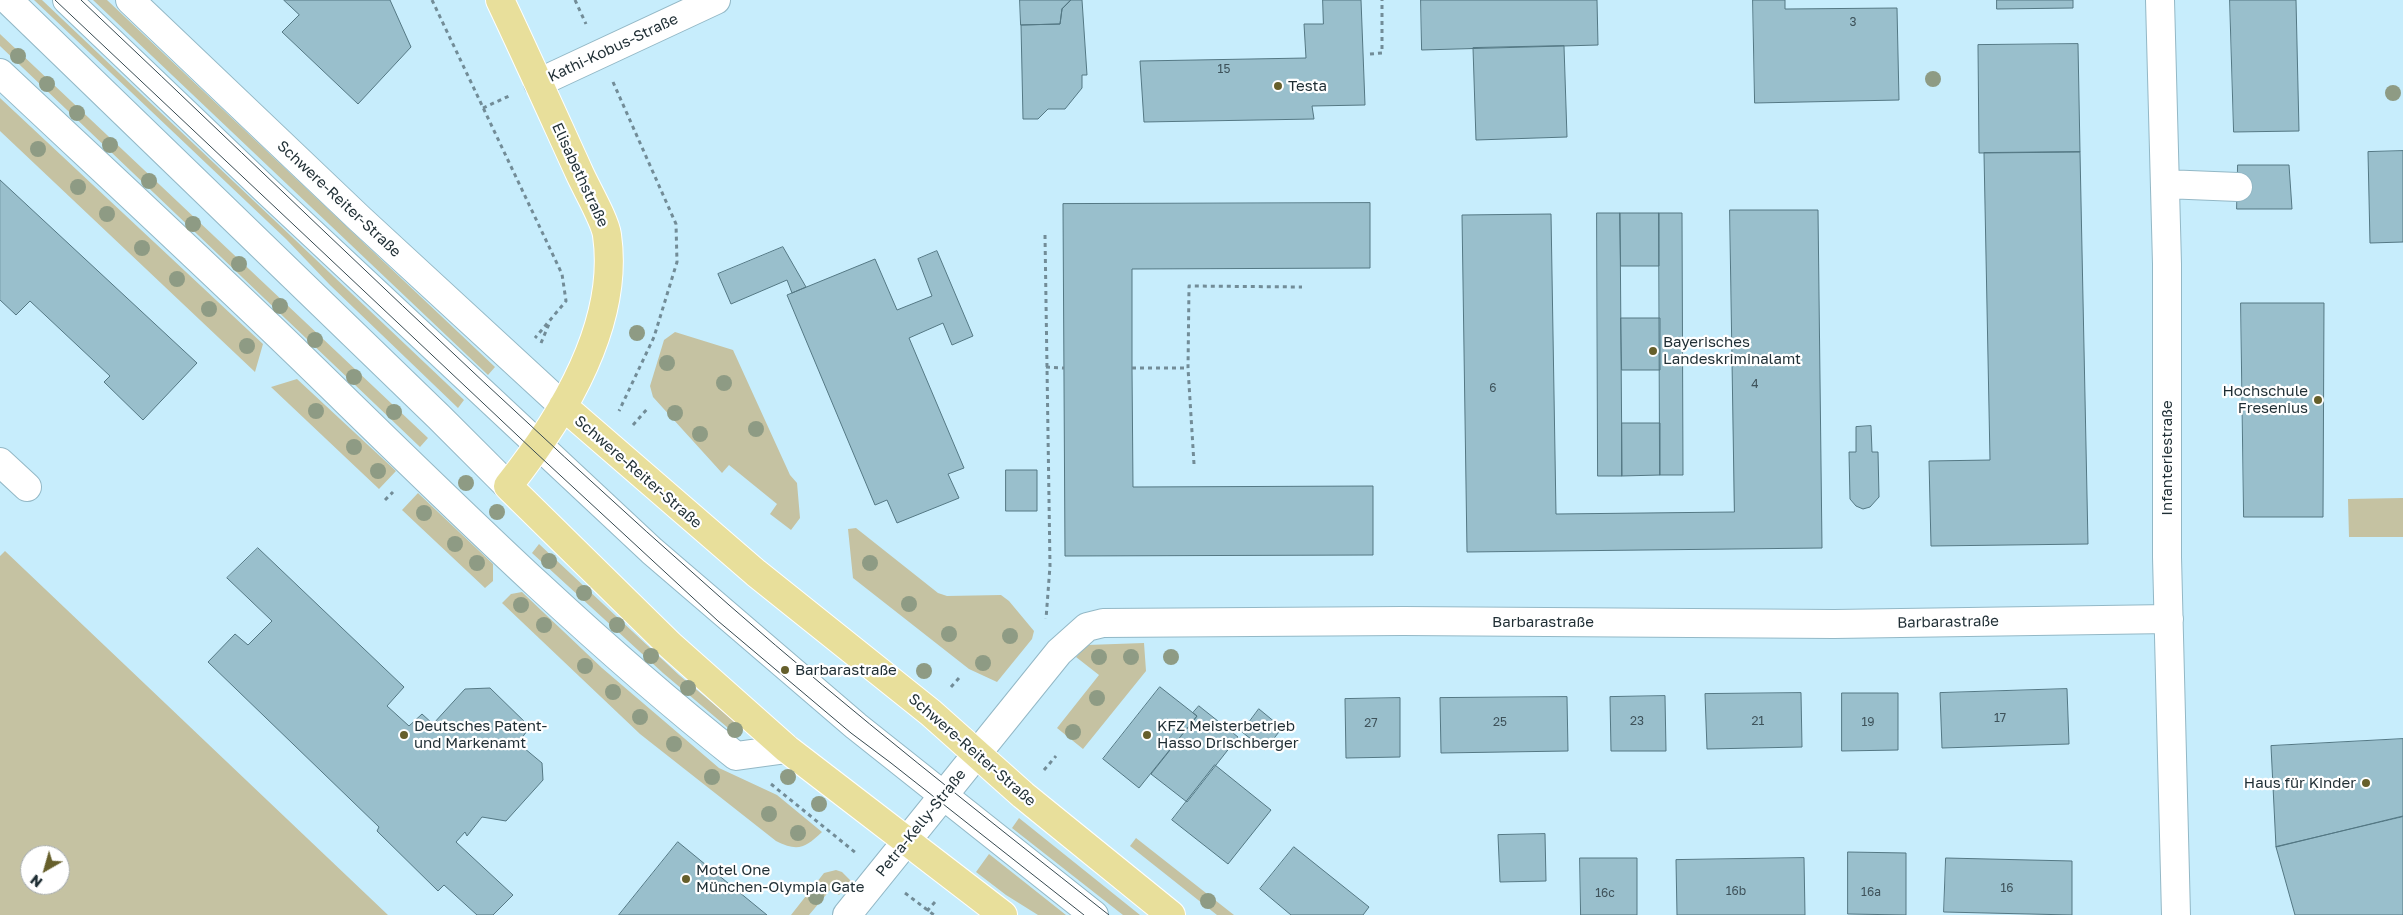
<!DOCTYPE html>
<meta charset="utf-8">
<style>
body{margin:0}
#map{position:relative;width:2403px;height:915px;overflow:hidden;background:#c7edfc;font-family:"Golos Text",sans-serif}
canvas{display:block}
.north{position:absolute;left:20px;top:845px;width:50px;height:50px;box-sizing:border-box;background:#fff;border:1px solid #a5abae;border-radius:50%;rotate:218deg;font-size:14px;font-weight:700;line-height:20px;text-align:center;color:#1f2e34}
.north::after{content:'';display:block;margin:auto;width:18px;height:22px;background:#665f2b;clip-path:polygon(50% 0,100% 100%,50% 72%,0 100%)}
</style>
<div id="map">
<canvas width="2403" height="915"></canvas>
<div class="north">N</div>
</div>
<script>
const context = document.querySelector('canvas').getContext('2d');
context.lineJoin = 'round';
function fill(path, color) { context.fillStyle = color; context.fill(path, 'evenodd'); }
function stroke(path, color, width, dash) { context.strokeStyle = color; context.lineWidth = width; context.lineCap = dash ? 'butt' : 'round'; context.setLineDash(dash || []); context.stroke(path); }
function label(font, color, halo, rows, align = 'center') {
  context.font = font + ' "Golos Text",sans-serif'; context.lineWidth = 4.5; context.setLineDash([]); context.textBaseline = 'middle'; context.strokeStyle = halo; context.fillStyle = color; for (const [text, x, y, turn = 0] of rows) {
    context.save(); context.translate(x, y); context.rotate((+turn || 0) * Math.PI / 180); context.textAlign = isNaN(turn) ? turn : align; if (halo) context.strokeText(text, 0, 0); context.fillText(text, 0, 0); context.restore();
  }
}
fill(new Path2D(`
 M34 0H42L464 400 458 408 330 285 286 239Z
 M93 0H107L495 367 488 375Z
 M0 34 428 438 420 447 0 46Z
 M0 98 263 344 255 372 0 131Z
 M675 332 733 350 790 475 797 483 800 518 791 530 770 514 777 504 729 465 722 473 653 397 650 386 664 340Z
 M297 379 396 471 379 489 271 387Z
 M418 493 493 564V581L485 588 402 510Z
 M2403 498V537H2349L2348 499Z
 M856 528 938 593 947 596 1001 595 1009 601 1034 631 1032 639 997 682 969 669 853 578 848 529Z
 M539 544 679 675 740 726 742 731 740 734 734 733 663 673 532 553Z
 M5 551 388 915H0V556ZM30 855H60V885H30Z
 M522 592 602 668 719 768 777 795 822 832C805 848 798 852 776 841L640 734 502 603 511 594Z
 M1144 643 1146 671 1083 749 1057 728 1099 675 1076 657 1087 645Z
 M1019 818 1140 915H1123L1012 828Z
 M1136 838 1234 915H1217L1130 846Z
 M989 854 1066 915H1038L1006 895 976 872Z
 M836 870 842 872 851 881 839 895 831 889 809 915H791L824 873Z`), '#c5c2a2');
const building = new Path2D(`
 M284 0H390L411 47 358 104 282 32 299 15Z
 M1020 0H1071L1062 9 1060 24 1021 25Z
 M1071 0H1082L1087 75H1082V88L1065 109H1048L1038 119H1023L1021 25 1060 24 1062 9Z
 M1323 0H1361L1365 105 1312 106 1314 119 1144 122 1140 61 1306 58 1304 24H1323Z
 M1421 0H1597L1598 45 1422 50Z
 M1753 0H1785V9L1897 8 1899 100 1755 103Z
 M1997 0H2073V8L1997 9Z
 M2230 0H2296L2299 131 2234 132Z
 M2078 44 2080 152 1979 153 1978 45Z
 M1564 46 1567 137 1476 140 1473 48Z
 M2403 151V242L2370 243 2368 152Z
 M2080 152 2088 544 1931 546 1929 461 1990 460 1984 153Z
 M2238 165H2289L2292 209H2237Z
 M0 180 197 363 143 420 104 382 110 376 30 301 16 315 0 300Z
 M1370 203V268L1132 269V368L1133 487 1373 486V555L1065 556 1063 204Z
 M1730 210H1818L1822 548 1467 552 1462 215 1551 214 1556 514 1734 512Z
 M1597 213H1620L1622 476H1598Z
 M1620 213H1659V266H1621Z
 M1659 213H1682L1683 475H1660Z
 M783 247 806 287 792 293 787 280 731 304 718 274Z
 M937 251 973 336 952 345 943 323 909 338 964 468 948 474 959 498 897 523 887 500 875 505 787 295 875 259 897 310 932 296 918 259Z
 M2241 303H2324L2323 517H2244Z
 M1621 318H1660V370H1622Z
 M1622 423H1660V475L1622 476Z
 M1871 426 1872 452H1878L1879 497 1870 507 1863 509 1856 506 1850 499 1849 452H1856V427Z
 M1006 470H1037V511H1006Z
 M258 548 404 687 387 706 409 726 422 714 433 724 465 689 490 688 530 727 518 743 542 763 543 780 506 821 482 817 467 836 465 832 456 842 513 895 493 915H477L444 885 438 891 377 831 379 827 208 662 235 634 248 645 272 621 227 578Z
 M1160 687 1197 716 1139 788 1103 759Z
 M2067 689 2069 744 1942 748 1940 693Z
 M1801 693 1802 747 1707 749 1705 694Z
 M1842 693H1898V750L1842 751Z
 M1665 696 1666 751H1611L1610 697Z
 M1567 697 1568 751 1441 753 1440 698Z
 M1400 698V757L1346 758 1345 699Z
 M1199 706 1238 737 1187 802 1151 774 1197 716 1193 713Z
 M1259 709 1282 728 1265 750 1242 732Z
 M2403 739V816L2276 847 2271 746Z
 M1215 765 1271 810 1228 864 1172 820Z
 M2403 817V915H2295L2276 847Z
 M1545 834 1546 881 1500 882 1498 835Z
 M678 842 767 915H619Z
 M1294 847 1369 907 1363 915H1291L1260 889Z
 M1848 852 1906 853V915L1848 914Z
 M1580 858H1637V915H1581Z
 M1804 858 1805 915H1677L1676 860Z
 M1946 858 2072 861V915L1944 912Z`);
fill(building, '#99bfcc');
stroke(building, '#547884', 1);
const minor = new Path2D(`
 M8 0 439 417 508 486
 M67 0 267 191 652 551 856 726 1094 915
 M130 0 360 219 563 406
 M2160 0 2167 264V557L2176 915
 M0 73C100 167 202 261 301 357 442 494 582 634 736 756L787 749
 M538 83 716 0
 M2165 184 2238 187
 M0 462 27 487
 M847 915 1059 652 1087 627 1103 623 1403 621 1834 624 2169 619`);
const major = new Path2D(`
 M500 0C527 57 553 115 579 172 586 188 605 220 607 235 620 325 562 418 508 486L670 645 787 749 1003 915
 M563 406 756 573 931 713 1023 795 1171 915`);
stroke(minor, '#93b8c6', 30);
stroke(major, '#fff', 30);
stroke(new Path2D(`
 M432 0 562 274 566 301 535 338
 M575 0 586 24
 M1370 54 1382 53V0
 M613 82 676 224 677 262 654 337 619 411
 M483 108 509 96
 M1045 235 1050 566 1046 619
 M541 343 549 324
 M1046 367 1064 368
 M1132 368H1188
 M633 425 648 408
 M1194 464 1188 368 1189 286 1302 287
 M385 500 393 492
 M951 687 959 678
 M1044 770 1056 756
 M771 784 856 853
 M905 893 934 915
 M927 911 935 902`), '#728c97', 3, [4, 4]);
stroke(minor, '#fff', 28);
stroke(major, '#e8df9b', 28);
stroke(new Path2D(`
 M55 0 535 452 718 621 851 733 891 763 1084 915
 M81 0C296 203 507 410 729 605 852 713 981 814 1109 915`), '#384a51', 1);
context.fillStyle = '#8e9b84';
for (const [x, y] of [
 [18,56],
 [1933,79],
 [47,84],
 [2393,93],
 [77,113],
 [110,145],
 [38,149],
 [149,181],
 [78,187],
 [107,214],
 [193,224],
 [142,248],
 [239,264],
 [177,279],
 [280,306],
 [209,309],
 [637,333],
 [315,340],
 [247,346],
 [667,363],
 [354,377],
 [724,383],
 [316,411],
 [394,412],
 [675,413],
 [756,429],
 [700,434],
 [354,447],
 [378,471],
 [466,483],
 [497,512],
 [424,513],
 [455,544],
 [549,561],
 [477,563],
 [870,563],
 [584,593],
 [909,604],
 [521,605],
 [544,625],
 [617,625],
 [949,634],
 [1010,636],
 [651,656],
 [1099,657],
 [1131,657],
 [1171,657],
 [983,663],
 [585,666],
 [924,671],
 [688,688],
 [613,692],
 [1097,698],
 [640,717],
 [735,730],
 [1073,732],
 [674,744],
 [712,777],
 [788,777],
 [819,804],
 [769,814],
 [798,833],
 [816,897],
 [1208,901]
]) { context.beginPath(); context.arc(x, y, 8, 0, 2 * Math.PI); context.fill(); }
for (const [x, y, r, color] of [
 [1278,86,5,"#665f2b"],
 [1653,351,5,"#665f2b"],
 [2318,400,5,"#665f2b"],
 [785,670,5,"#665f2b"],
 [404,735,5,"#665f2b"],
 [1147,735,5,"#665f2b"],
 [2366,783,5,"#665f2b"],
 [686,879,5,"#665f2b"]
]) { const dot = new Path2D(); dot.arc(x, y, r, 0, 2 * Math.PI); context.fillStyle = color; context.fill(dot); stroke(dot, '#fff', 2); }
label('12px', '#3e525a', null, [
 ["3",1853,22],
 ["15",1224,69],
 ["4",1755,384],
 ["6",1493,388],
 ["17",2000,718],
 ["23",1637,721],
 ["21",1758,721],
 ["25",1500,722],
 ["19",1868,722],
 ["27",1371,723],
 ["16",2007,888],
 ["16b",1736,891],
 ["16a",1871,892],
 ["16c",1605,893]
]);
label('15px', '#1f2e34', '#fff', [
 ["Kathi-Kobus-Straße",613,48,-25],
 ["Elisabethstraße",580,175,65],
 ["Schwere-Reiter-Straße",339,199,43],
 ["Infanteriestraße",2167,458,-90],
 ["Schwere-Reiter-Straße",638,472,41],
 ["Barbarastraße",1543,622],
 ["Barbarastraße",1948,622,-1],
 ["Schwere-Reiter-Straße",972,750,41],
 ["Petra-Kelly-Straße",921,823,-51]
]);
label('15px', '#1f2e34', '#fff', [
 ["Testa",1288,86],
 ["Bayerisches",1663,342],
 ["Landeskriminalamt",1663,359],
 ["Hochschule",2308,391,"right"],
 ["Fresenius",2308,408,"right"],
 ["Barbarastraße",795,670],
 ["Deutsches Patent-",414,726],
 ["und Markenamt",414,743],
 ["KFZ Meisterbetrieb",1157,726],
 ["Hasso Drischberger",1157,743],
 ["Haus für Kinder",2356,783,"right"],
 ["Motel One",696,870],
 ["München-Olympia Gate",696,887]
], 'left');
</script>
